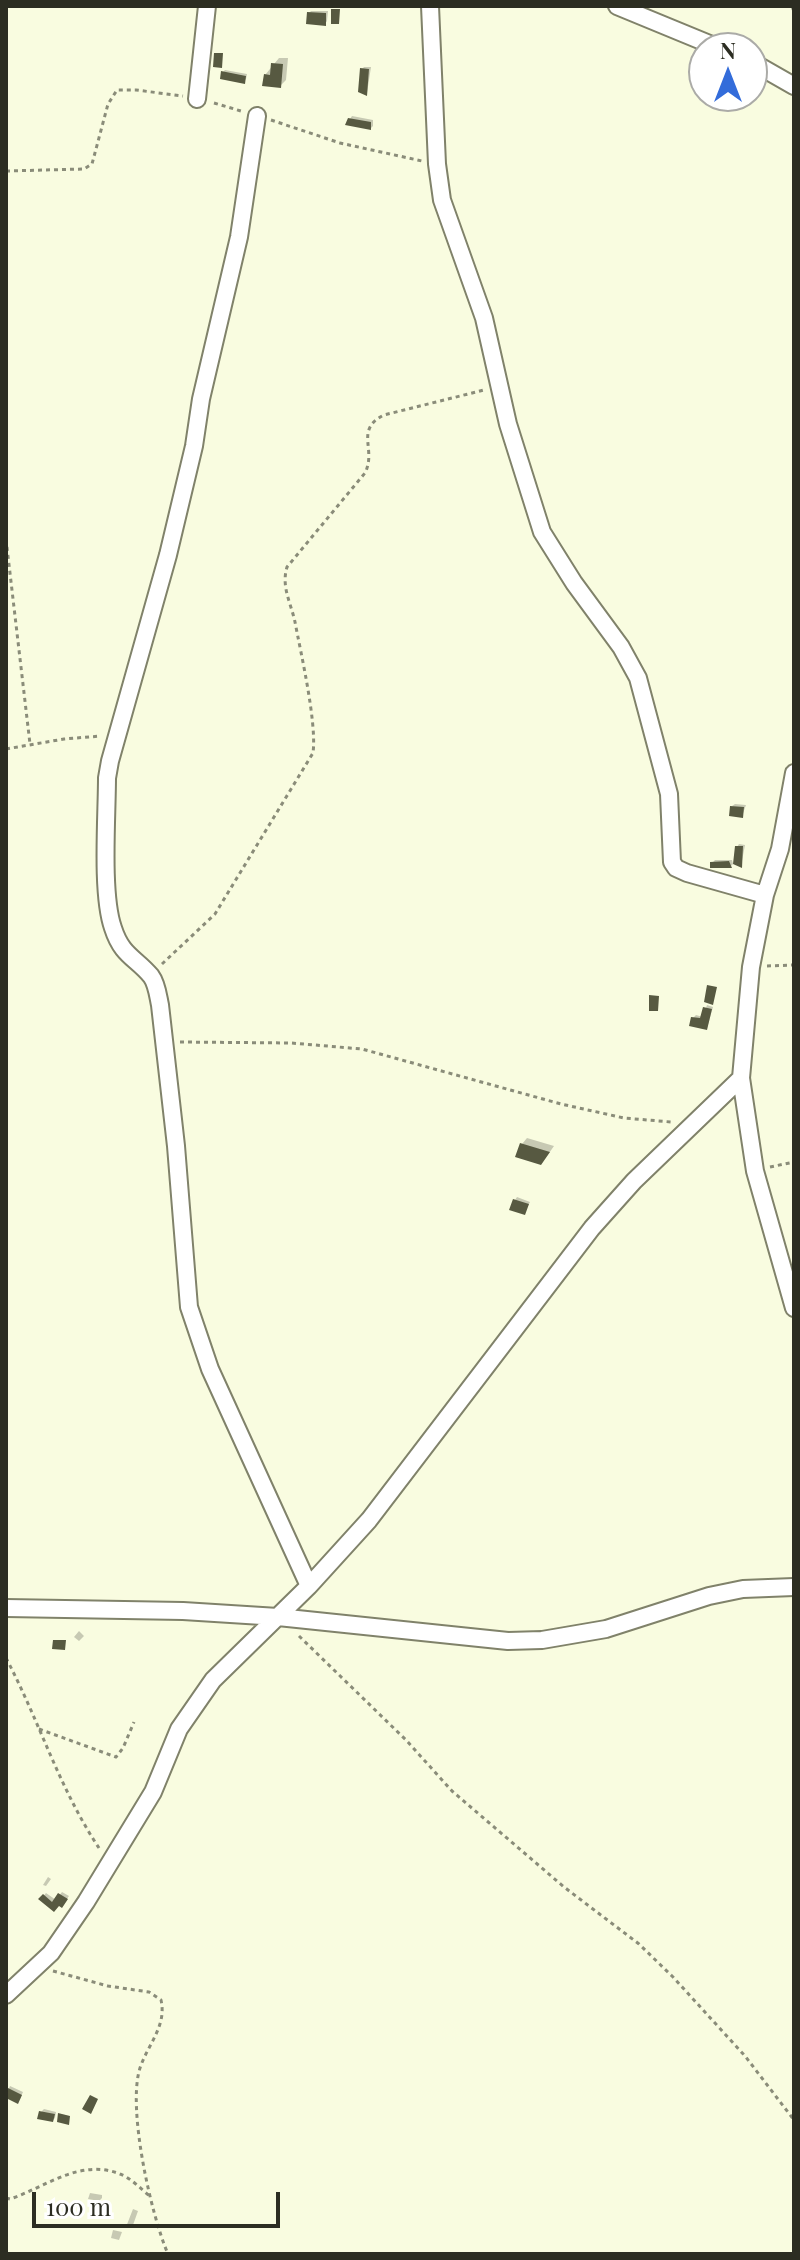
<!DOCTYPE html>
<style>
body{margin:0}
#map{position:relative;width:800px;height:2260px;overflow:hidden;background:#f9fce0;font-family:"Playfair Display",serif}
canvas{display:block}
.frame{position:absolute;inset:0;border:8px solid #2c2d22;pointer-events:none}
.north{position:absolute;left:688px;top:32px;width:80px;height:80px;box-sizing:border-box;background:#fff;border:2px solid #ababa7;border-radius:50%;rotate:0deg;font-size:22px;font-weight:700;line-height:32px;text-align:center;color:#2c2d22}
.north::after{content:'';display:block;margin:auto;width:28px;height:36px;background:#336cda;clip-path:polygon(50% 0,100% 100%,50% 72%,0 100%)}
.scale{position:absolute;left:32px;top:2192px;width:248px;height:36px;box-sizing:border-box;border:4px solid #2c2d22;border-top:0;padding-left:10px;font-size:24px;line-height:28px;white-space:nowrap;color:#2c2d22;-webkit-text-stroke:6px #fff;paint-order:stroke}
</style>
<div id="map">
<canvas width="800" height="2260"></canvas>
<div class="frame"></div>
<div class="north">N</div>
<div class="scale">100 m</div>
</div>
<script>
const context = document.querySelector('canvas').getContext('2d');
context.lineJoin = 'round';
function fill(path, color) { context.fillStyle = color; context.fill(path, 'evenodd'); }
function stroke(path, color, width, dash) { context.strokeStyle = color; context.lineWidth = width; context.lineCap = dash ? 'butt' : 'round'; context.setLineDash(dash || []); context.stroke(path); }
fill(new Path2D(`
 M311 11H328L327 21 325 24 309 13Z
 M279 58H288L286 80 280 86 265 75Z
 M364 67H371L367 93 362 69Z
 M225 70 247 74 246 79 244 81 223 72Z
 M352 116 373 120V126L371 128 350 119Z
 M735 804 746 805 742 816 732 806Z
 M739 844 745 845 741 866 737 847Z
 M715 860H732L733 864 731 866 712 863Z
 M707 1005 713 1007 707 1028 693 1018 696 1015 703 1017Z
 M527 1138 554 1146 547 1156 522 1144Z
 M517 1197 530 1202 524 1213 515 1200Z
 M79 1631 84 1636 79 1641 74 1637Z
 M48 1877 51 1879 46 1886 43 1885Z
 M62 1892 69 1896 64 1903 59 1904 54 1909 41 1899 46 1893 56 1900Z
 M10 2086 23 2092 20 2099 6 2096Z
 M44 2109 56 2112 55 2118 53 2120 41 2112Z
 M90 2193 102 2195V2198L99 2201 88 2199Z
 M133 2209 138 2211 133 2225 126 2227Z
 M113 2230 122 2232 119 2240 111 2238Z`), '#0003');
fill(new Path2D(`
 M331 9H340L339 24H331Z
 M307 12 326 13V26L306 24Z
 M214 53H223L222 68 213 67Z
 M271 63 283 64 281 88 262 86 264 74 270 75Z
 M360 68 369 69 367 96 358 92Z
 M221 71 246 76 245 84 220 79Z
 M348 118 371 122V130L345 125Z
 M730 806 744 807 743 818 729 816Z
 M735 846H743L742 868 733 864Z
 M729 861 732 868H710V862Z
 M707 985 717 987 713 1005 704 1002Z
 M649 995 659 996 658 1011H649Z
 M703 1007 712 1009 707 1030 689 1026 691 1017 700 1018Z
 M520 1143 550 1152 541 1165 515 1157Z
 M513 1199 529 1204 525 1215 509 1210Z
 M53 1640H66L65 1650 52 1649Z
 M58 1893 68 1899 62 1908 59 1906 54 1912 38 1899 43 1894 52 1902Z
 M6 2087 22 2095 18 2104 6 2098Z
 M90 2095 98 2099 91 2114 82 2109Z
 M39 2111 55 2114 53 2122 37 2119Z
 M58 2113 70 2116 69 2125 57 2122Z`), '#575941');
const minor = new Path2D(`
 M430 6 437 164 442 200 484 318 508 424 542 532 574 583 621 647 638 678 669 794 672 862 676 868 687 873 765 895
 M617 6 719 48
 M752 62 794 86
 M197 99 207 6
 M257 116 239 237 201 399 194 446 168 555 110 761 107 778C107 816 101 894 113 928 122 956 135 957 151 976 157 984 158 996 160 1005L176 1146 189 1307 210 1369 309 1586
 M794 773 780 849 765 895 751 967 741 1078 755 1171 794 1308
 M6 1608 183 1611 278 1617 508 1641 542 1640 606 1629 709 1596 743 1589 794 1587
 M6 1995 51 1953 86 1902 153 1792 179 1729 213 1680 309 1586 369 1520 592 1228 634 1181 741 1078`);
stroke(minor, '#80826a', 20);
stroke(new Path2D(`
 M792 6 794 12
 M214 103 241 111
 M271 120 340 143 422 161
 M6 171 84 169 92 164 108 104 117 90H136L183 96
 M6 539 30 744
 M6 749 64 739 101 736
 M162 964 215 914 313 753C317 723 301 654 295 622 291 603 281 587 287 567L365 473C377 449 354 430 384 415L484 390
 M767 966 794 965
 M180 1042 291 1043 362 1049 561 1104 624 1118 671 1122
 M770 1167 794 1162
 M299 1636 406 1740 452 1791 564 1887 639 1944 673 1977 745 2056 794 2120
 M6 1658C39 1720 59 1788 99 1848
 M39 1729 116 1757 123 1748 134 1722
 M53 1971 108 1986 149 1992 161 2000C167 2026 148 2044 140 2068 127 2108 151 2215 168 2254
 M6 2198 10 2199C46 2187 80 2158 120 2174 131 2178 142 2190 151 2197`), '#8a8c79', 3, [4, 4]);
stroke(minor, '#fff', 16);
</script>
